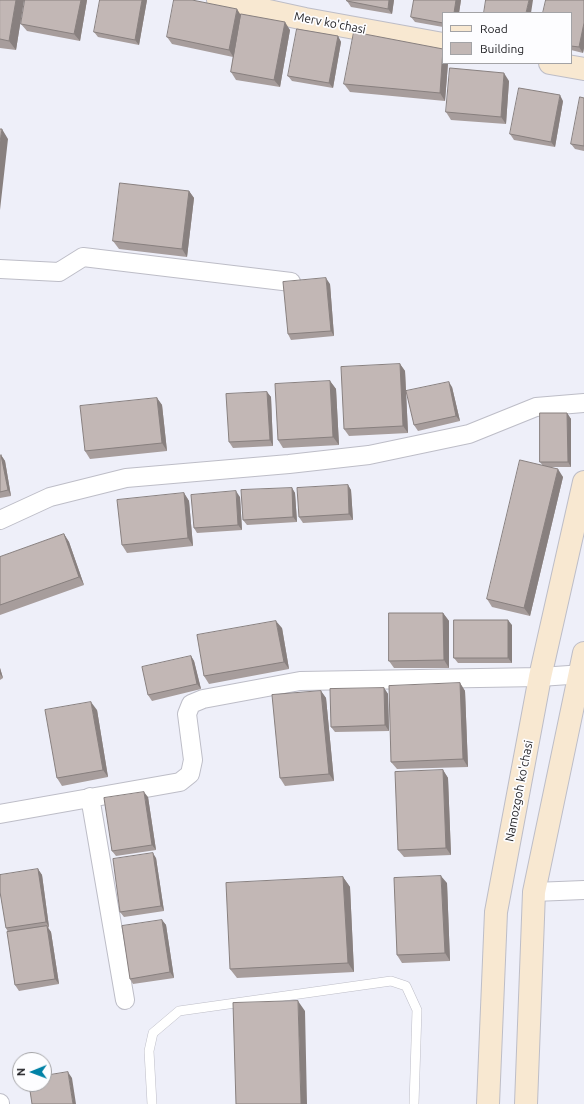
<!DOCTYPE html>
<style>
body{margin:0}
#map{position:relative;width:584px;height:1104px;overflow:hidden;background:#eeeff9;font-family:Ubuntu,sans-serif}
canvas{display:block}
.legend{position:absolute;left:442px;top:12px;width:130px;height:52px;box-sizing:border-box;background:#fdfdff;border:1px solid #a3a3a6;margin:0;padding:5px 7px;list-style:none;font-size:12px;color:#1d1d21}
.legend li{display:flex;align-items:center;gap:8px;height:20px}
.legend b{width:20px;border:1px solid #a3a3a6}
.north{position:absolute;left:12px;top:1052px;width:40px;height:40px;box-sizing:border-box;background:#fdfdff;border:1px solid #a3a3a6;border-radius:50%;rotate:269deg;font-size:11px;font-weight:700;line-height:16px;text-align:center;color:#1d1d21}
.north::after{content:'';display:block;margin:auto;width:14px;height:18px;background:#0182a6;clip-path:polygon(50% 0,100% 100%,50% 72%,0 100%)}
</style>
<div id="map">
<canvas width="584" height="1104"></canvas>
<ul class="legend">
<li><b style="height:5px;background:#f8e8d1"></b>Road</li>
<li><b style="height:11px;background:#c2b7b5"></b>Building</li>
</ul>
<div class="north">N</div>
</div>
<script>
const context = document.querySelector('canvas').getContext('2d');
context.lineJoin = 'round';
function stroke(path, color, width, dash) { context.strokeStyle = color; context.lineWidth = width; context.lineCap = dash ? 'butt' : 'round'; context.setLineDash(dash || []); context.stroke(path); }
function fill(path, color) { context.fillStyle = color; context.fill(path, 'evenodd'); }
function label(font, color, halo, rows, align = 'center') {
  context.font = font + ' Ubuntu,sans-serif'; context.lineWidth = 3.5; context.setLineDash([]); context.textBaseline = 'middle'; context.strokeStyle = halo; context.fillStyle = color; for (const [text, x, y, turn = 0] of rows) {
    context.save(); context.translate(x, y); context.rotate((+turn || 0) * Math.PI / 180); context.textAlign = isNaN(turn) ? turn : align; if (halo) context.strokeText(text, 0, 0); context.fillText(text, 0, 0); context.restore();
  }
}
const lane = new Path2D(`
 M152 1104 149 1051 153 1033 179 1011 391 981 406 986 417 1010 414 1104`);
const street = new Path2D(`
 M0 269 59 272 83 257 291 282
 M0 520 50 497 126 478 289 464 369 455 469 434 536 407 584 403
 M90 797 125 1000
 M0 814 180 782 190 774 193 760 187 714 191 704 203 699 300 681 540 677 584 674
 M534 892 584 890
 M0 1103V1104`);
const secondary = new Path2D(`
 M218 0 305 19 443 44
 M550 63 584 69
 M488 1104 496 912 540 677 584 482
 M526 1104 534 892 584 653`);
stroke(lane, '#bdbdc7', 10);
stroke(street, '#bdbdc7', 20);
stroke(secondary, '#bdbdc7', 24);
stroke(lane, '#fff', 9);
stroke(street, '#fff', 18);
stroke(secondary, '#f8e8d1', 22);
fill(new Path2D(`
 M0 0H24L16 50 0 48Z
 M25 0H87L80 41 27 31 21 24Z
 M147 0 139 45 98 37 94 32Z
 M394 0 392 14 351 7 347 1Z
 M414 0H461L459 13H443V27L415 22 411 17Z
 M584 0V48L583 53 571 50V13Z
 M241 15 290 30 280 87 236 80 231 72 233 57 172 44 167 37Z
 M338 36 341 42 333 88 292 81 288 76Z
 M443 63H448L445 101 350 92 344 84Z
 M509 81 506 124 451 120 446 112Z
 M584 98V151L575 149 571 144Z
 M563 101 555 147 514 140 510 134Z
 M189 191 194 198 187 257 119 249 113 241Z
 M330 284 334 336 291 340 288 334Z
 M400 364 405 371 408 433 349 436 344 429Z
 M330 381 336 389 339 445 283 448 278 440Z
 M452 387 460 421 418 431 414 425Z
 M267 392 271 397 273 446 233 448 229 442Z
 M157 398 162 405 167 451 90 459 85 451Z
 M567 413 571 419V467H550L563 477 530 616 492 607 487 599 543 466 540 462Z
 M1 455 5 461 11 496 0 498V456Z
 M348 485 351 490 353 520 303 523 299 517Z
 M292 488 295 493 297 522 247 525 243 520Z
 M184 493 189 501 193 546 127 553 122 545Z
 M240 497 242 530 197 533 194 528Z
 M64 534 69 542 84 585 0 615V557Z
 M443 613 449 621V668H394L389 661Z
 M512 625V663H458L454 658Z
 M282 628 289 669 209 684 204 676Z
 M191 656 194 661 201 689 152 701 148 695Z
 M0 668 3 678 0 680Z
 M460 683 465 691 468 767 397 769 391 762Z
 M384 688 388 694 389 731 335 732 331 727Z
 M321 691 326 698 334 781 285 786 280 778Z
 M97 710 108 777 62 786 57 778Z
 M443 770 448 778 451 855 404 857 398 850Z
 M148 797 156 850 116 856 112 851Z
 M156 858 164 911 124 917 120 912Z
 M38 869 42 875 49 927 48 928 51 932 59 984 19 991 15 985 8 932 6 928Z
 M343 877 350 887 354 972 237 978 230 969Z
 M447 883 450 961 402 963 397 955Z
 M162 920 166 925 174 978 133 984 130 979Z`), '#a79d9c');
fill(new Path2D(`
 M16 0H24L16 50 9 41Z
 M81 0H87L80 41 74 34Z
 M142 0H147L139 45 135 40Z
 M389 0H394L392 14 388 9Z
 M456 0H461L459 13H454Z
 M529 0H533L531 13H526Z
 M237 9 242 17 234 58 229 50Z
 M285 22 290 30 280 87 274 80Z
 M584 23V48L583 53 579 47Z
 M338 36 341 42 333 88 329 83Z
 M443 50V63H448L445 101 440 93Z
 M504 73 509 81 506 124 501 117Z
 M560 95 563 101 555 147 551 142Z
 M2 129 8 139 0 210V142Z
 M189 191 194 198 187 257 182 249Z
 M326 278 330 284 334 336 331 331Z
 M400 364 405 371 408 433 403 426Z
 M330 381 336 389 339 445 333 437Z
 M449 382 452 387 460 421 456 416Z
 M267 392 271 397 273 446 270 440Z
 M157 398 162 405 167 451 162 443Z
 M567 413 571 419V467L568 462Z
 M1 455 5 461 11 496 8 490Z
 M558 469 563 477 530 616 524 608Z
 M348 485 351 490 353 520 349 514Z
 M292 488 295 493 297 522 293 517Z
 M236 491 240 497 242 530 238 525Z
 M184 493 189 501 193 546 188 538Z
 M64 534 69 542 84 585 79 577Z
 M443 613 449 621V668L444 660Z
 M508 620 512 625V663L508 658Z
 M276 621 282 628 289 669 284 662Z
 M191 656 194 661 201 689 197 684Z
 M0 668 3 678 0 674Z
 M460 683 465 691 468 767 463 759Z
 M384 688 388 694 389 731 385 725Z
 M321 691 326 698 334 781 329 774Z
 M91 702 97 710 108 777 103 770Z
 M443 770 448 778 451 855 446 848Z
 M144 792 148 797 156 850 152 845Z
 M153 853 156 858 164 911 161 906Z
 M38 869 42 875 49 927 46 922Z
 M441 876 447 883 450 961 445 953Z
 M343 877 350 887 354 972 348 963Z
 M162 920 166 925 174 978 170 972Z
 M47 926 51 932 59 984 55 979Z
 M298 1001 305 1011 307 1104H301Z
 M68 1072 72 1078 76 1104H73Z`), '#88807f');
const building = new Path2D(`
 M0 0H16L9 41 0 39Z
 M25 0H81L74 34 21 24Z
 M100 0H142L135 40 94 32Z
 M174 0H192L237 9 229 50 167 37Z
 M347 0H389L388 9 347 1Z
 M414 0H456L454 13H443V23L411 17Z
 M486 0H529L526 13H484Z
 M546 0H584V23L579 47 571 46V13H543Z
 M241 14 285 22 274 80 231 72Z
 M297 29 338 36 329 83 288 76Z
 M354 32 443 49 440 93 344 84Z
 M450 68 504 73 501 117 446 112Z
 M519 88 560 95 551 142 510 134Z
 M580 97 584 98V146L571 144Z
 M0 129H2L0 142Z
 M120 183 189 191 182 249 113 241Z
 M326 278 331 331 288 334 283 282Z
 M400 364 403 426 344 429 341 367Z
 M330 381 333 437 278 440 275 384Z
 M449 382 456 416 414 425 406 391Z
 M267 392 270 440 229 442 226 394Z
 M157 398 162 443 85 451 80 406Z
 M540 413H567L568 462H540Z
 M1 455 8 490 0 492V456Z
 M520 460 558 469 524 608 487 599Z
 M348 485 349 514 299 517 297 488Z
 M292 488 293 517 243 520 241 490Z
 M236 491 238 525 194 528 191 495Z
 M184 493 188 538 122 545 117 500Z
 M64 534 79 577 0 605V557Z
 M389 613H443L444 660 389 661Z
 M454 620H508V658H454Z
 M276 621 284 662 204 676 197 635Z
 M191 656 197 684 148 695 142 667Z
 M460 683 463 759 391 762 389 686Z
 M384 688 385 725 331 727 330 689Z
 M321 691 329 774 280 778 272 695Z
 M91 702 103 770 57 778 45 710Z
 M443 770 446 848 398 850 395 772Z
 M144 792 152 845 112 851 104 798Z
 M153 853 161 906 120 912 113 859Z
 M38 869 46 922 6 928 0 892V875Z
 M441 876 445 953 397 955 394 878Z
 M343 877 348 963 230 969 226 883Z
 M162 920 170 972 130 979 122 926Z
 M47 926 55 979 15 985 7 932Z
 M298 1001 301 1104H236L233 1003Z
 M68 1072 73 1104H32L29 1084H44V1076Z`);
fill(building, '#c2b7b5');
stroke(building, '#88807f', 1);
label('12px', '#1d1d21', '#fdfdff', [
 ["Merv ko'chasi",330,23,11],
 ["Namozgoh ko'chasi",519,791,-79]
]);
</script>
